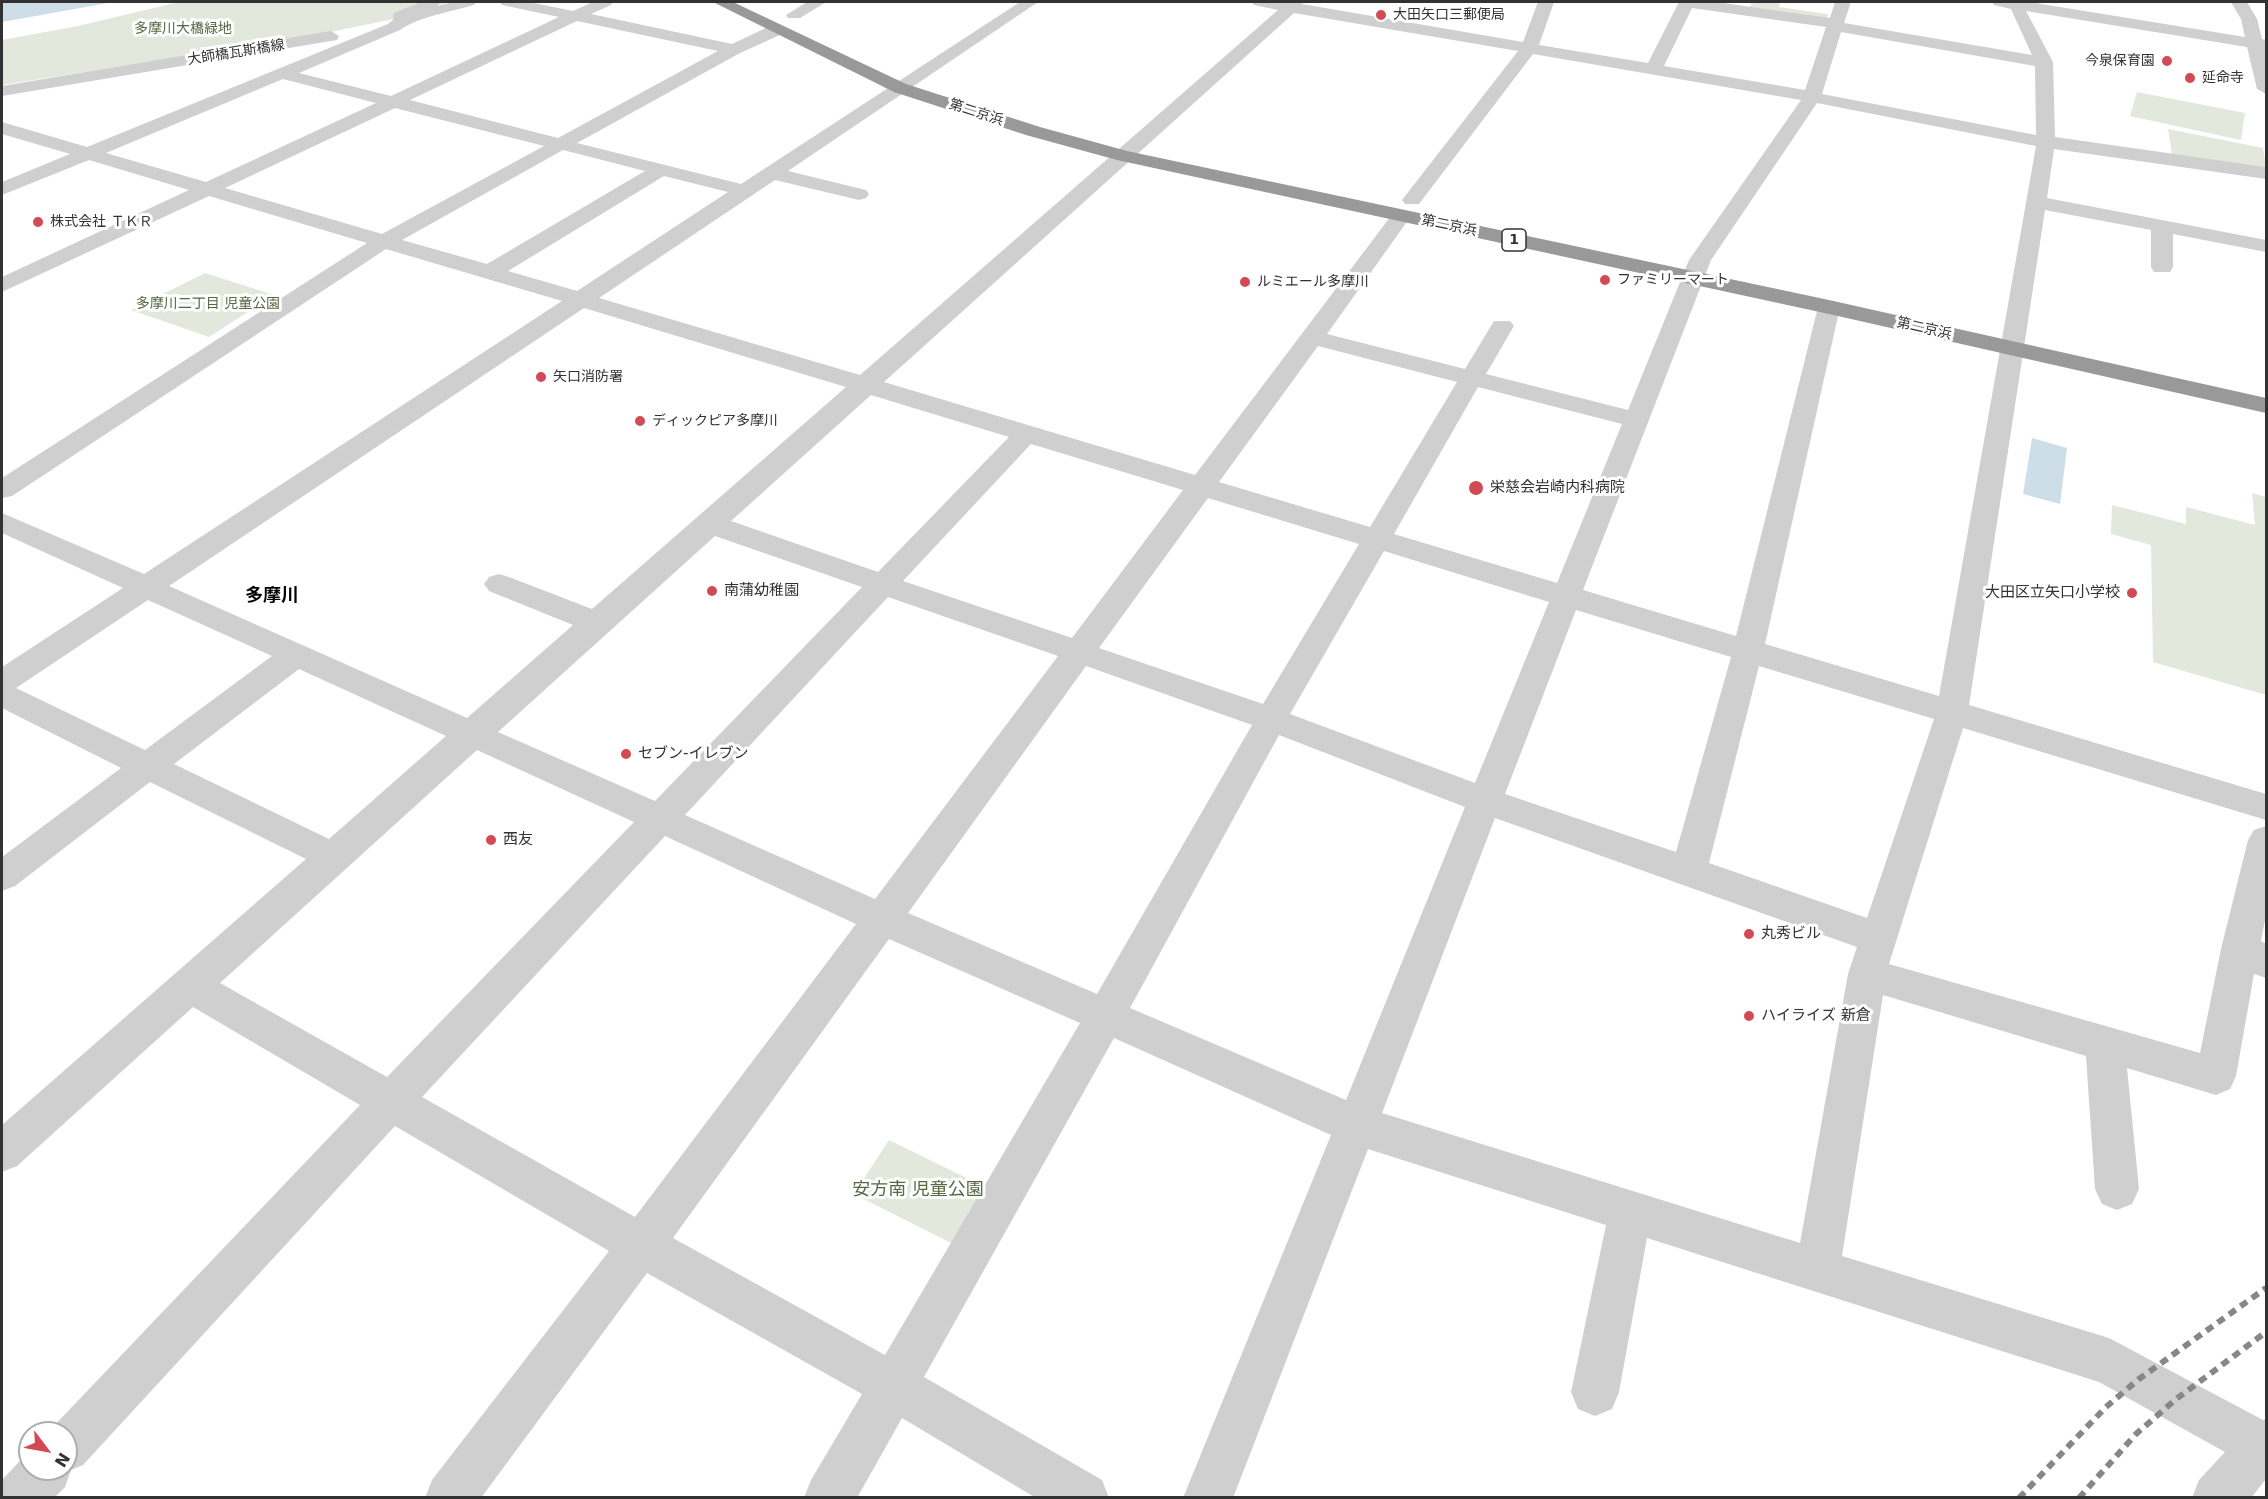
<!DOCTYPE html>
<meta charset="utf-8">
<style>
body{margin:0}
#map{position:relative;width:2268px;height:1499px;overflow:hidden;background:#fff;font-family:"DejaVu Sans",sans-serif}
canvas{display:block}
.frame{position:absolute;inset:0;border:3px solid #323232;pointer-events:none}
.north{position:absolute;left:18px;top:1421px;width:60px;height:60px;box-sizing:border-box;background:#fff;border:2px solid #adadad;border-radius:50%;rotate:122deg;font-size:16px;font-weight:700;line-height:24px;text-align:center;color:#323232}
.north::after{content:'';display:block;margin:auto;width:21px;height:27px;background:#d24a54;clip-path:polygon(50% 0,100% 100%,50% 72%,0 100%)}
</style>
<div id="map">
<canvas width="2268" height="1499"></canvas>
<div class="frame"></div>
<div class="north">N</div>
</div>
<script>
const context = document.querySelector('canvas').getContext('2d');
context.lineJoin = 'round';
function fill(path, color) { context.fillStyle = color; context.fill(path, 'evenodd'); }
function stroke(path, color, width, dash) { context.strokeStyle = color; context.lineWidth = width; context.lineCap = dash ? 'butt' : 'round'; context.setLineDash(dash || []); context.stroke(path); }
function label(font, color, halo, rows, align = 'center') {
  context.font = font + ' "DejaVu Sans","Noto Sans JP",sans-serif'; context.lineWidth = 6; context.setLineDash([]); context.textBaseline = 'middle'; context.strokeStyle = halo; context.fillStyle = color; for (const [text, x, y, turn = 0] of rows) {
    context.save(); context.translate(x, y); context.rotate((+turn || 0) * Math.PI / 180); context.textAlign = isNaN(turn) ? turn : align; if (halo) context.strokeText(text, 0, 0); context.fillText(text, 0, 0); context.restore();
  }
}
fill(new Path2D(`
 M179 2H448L408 16 306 37 2 85V40L78 26Z
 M1752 2H1780L1779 7 1828 14 1827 18 1750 7Z
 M2137 92 2245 113 2241 140 2130 116Z
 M2168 129 2263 148 2266 167 2172 154Z
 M205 273 274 295 209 337 131 310Z
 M2252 493 2266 497V695L2153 662 2151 545 2111 534 2112 505 2186 524V507L2255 525Z
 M889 1140 985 1187 953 1244 854 1194Z`), '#e2e8dc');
fill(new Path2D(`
 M2 2H114L2 22Z
 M2032 438 2067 448 2060 504 2023 494Z`), '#cedee8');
fill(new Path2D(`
 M421 2H441L437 6 453 2H476L474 5C450 12 418 17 400 30L299 73 391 96 559 17 502 5 500 2H529L573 11 593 2H613L611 5 591 14 732 44 770 26H782L784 30 782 34 740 53 577 143 741 184 1020 2H1038L788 171 866 190 869 194 866 198 859 200 775 180 599 298 860 375 1278 10 1254 5 1252 2H1304L1302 4 1523 42 1538 2H1554L1539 45 1648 63 1679 2H1716L1830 18 1835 2H1851L1844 23 2032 55 2011 9 1994 5 1992 2H2029L2245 37 2241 19 2231 2H2247L2257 19 2262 39 2266 40V94L2257 89 2247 47 2026 11 2053 62 2055 137 2266 167V179L2054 149 2047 198 2266 240V252L2173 234V267L2170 272H2154L2151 267V230L2045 210 1969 705 2266 794V820L1963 728 1889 964 2200 1053 2221 949 2248 840 2254 830 2266 826V915L2261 941 2266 944V978L2254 974 2236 1076 2230 1089 2216 1095 2127 1068 2139 1189 2132 1204 2117 1210 2102 1204 2095 1189 2086 1056 1883 995 1842 1256 2109 1338 2263 1420 2266 1419V1479L2251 1498H2192L2199 1480 2225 1452 2099 1382 1647 1238 1619 1392 1612 1409 1595 1416 1578 1409 1571 1392 1606 1225 1368 1149 1233 1498H1183L1331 1135 1114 1038 924 1377 1102 1480 1109 1498H1036L902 1418 857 1498H804L811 1480 862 1394 647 1273 481 1498H425L432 1480 609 1251 395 1126 83 1465 71 1470 65 1487 54 1498H2V1480L29 1451 30 1469H66V1433H48L49 1431 360 1105 193 1007 17 1166 2 1172V1125L306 859 150 782 15 886 2 891V857L121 768 2 708V667L123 588 2 533V513L144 574 562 301 386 249 12 496 2 498V478L367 243 209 196 2 292V277L189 190 89 160 2 195V182L70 154 2 134V122L87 147 388 24 393 20 394 13ZM1692 8 1826 27 1805 90 1664 66ZM1294 13 1518 51 1402 200 1405 204H1419L1533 54 1801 100 1689 260 1628 410 1486 374 1514 326 1510 321H1494L1465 369 1327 334 1411 216 1408 212H1394L1195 475 884 382ZM577 21 718 51 558 138 410 100ZM1841 32 2035 66 2036 135 1822 94ZM283 79 376 103 206 182 106 153ZM1817 103 2036 146 1939 696 1765 644 1840 307 1837 302H1821L1818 307 1736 636 1583 590 1711 260ZM395 108 544 146 382 234 225 188ZM563 150 645 171 487 264 402 240ZM664 176 728 192 577 291 508 271ZM584 308 846 387 592 609 509 577 499 574 489 577 484 584 489 591 573 625 467 718 169 586ZM1318 346 1457 382 1370 527 1219 482ZM1478 387 1622 424 1557 583 1394 534ZM871 395 1009 437 878 572 731 521ZM1031 444 1183 490 1072 638 903 581ZM1208 498 1359 544 1263 704 1099 648ZM715 536 862 587 655 801 498 732ZM1384 551 1549 602 1475 783 1290 714ZM888 597 1058 656 875 899 685 815ZM148 600 272 656 145 750 16 688ZM1576 610 1731 657 1676 852 1505 794ZM1086 666 1252 725 1097 994 908 913ZM1759 666 1934 719 1867 918 1709 863ZM299 669 446 736 329 839 174 764ZM1279 735 1465 807 1346 1100 1130 1008ZM477 750 634 822 387 1077 220 983ZM1495 818 1857 947 1848 974 1800 1243 1382 1113ZM665 836 856 924 635 1217 422 1097ZM889 939 1080 1023 885 1355 673 1238Z
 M807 2H826L800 18H788L786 15Z
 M331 31 339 36 337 40 2 96V86Z`), '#cfcfcf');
fill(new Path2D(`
 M713 2H733L906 84 1040 127 1127 151 1829 300 2266 398V413L1829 314 1117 160 1026 135 894 92Z`), '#999');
stroke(new Path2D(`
 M2019 1498 2106 1407 2139 1379 2266 1288
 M2079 1498 2136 1434 2175 1400 2266 1332`), '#878787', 6, [8, 6]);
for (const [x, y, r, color] of [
 [1381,15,6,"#d24a54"],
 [2167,61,6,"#d24a54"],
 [2190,78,6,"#d24a54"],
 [38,222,6,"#d24a54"],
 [1605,280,6,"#d24a54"],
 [1245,282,6,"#d24a54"],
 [541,377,6,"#d24a54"],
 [640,421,6,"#d24a54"],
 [1476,488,8,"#d24a54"],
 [712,591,6,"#d24a54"],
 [2132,593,6,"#d24a54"],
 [626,754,6,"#d24a54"],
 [491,840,6,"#d24a54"],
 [1749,934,6,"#d24a54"],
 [1749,1016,6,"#d24a54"]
]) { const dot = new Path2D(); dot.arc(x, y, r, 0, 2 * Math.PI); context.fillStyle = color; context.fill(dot); stroke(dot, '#fff', 2); }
label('14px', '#323232', '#fff', [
 ["大田矢口三郵便局",1393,15],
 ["今泉保育園",2155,61,"right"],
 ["延命寺",2202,78],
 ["株式会社 ＴＫＲ",50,222],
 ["ファミリーマート",1617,280],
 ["ルミエール多摩川",1257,282],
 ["矢口消防署",553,377],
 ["ディックピア多摩川",652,421]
], 'left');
label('14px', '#556943', '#fff', [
 ["多摩川大橋緑地",183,29],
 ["多摩川二丁目 児童公園",208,304]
]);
label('14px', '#323232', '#fff', [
 ["大師橋瓦斯橋線",236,53,-9],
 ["第二京浜",976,113,18],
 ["第二京浜",1449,226,12],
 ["第二京浜",1924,329,13]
]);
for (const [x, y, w] of [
 [1514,240,24]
]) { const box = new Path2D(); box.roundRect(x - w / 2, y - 11, w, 22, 4.5); context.fillStyle = '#fff'; context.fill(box); stroke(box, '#323232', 1.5); }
label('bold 14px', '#323232', null, [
 ["1",1514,240]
]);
label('15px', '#323232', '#fff', [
 ["栄慈会岩崎内科病院",1490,488],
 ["南蒲幼稚園",724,591],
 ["大田区立矢口小学校",2120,593,"right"],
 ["セブン-イレブン",638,754],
 ["西友",503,840],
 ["丸秀ビル",1761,934],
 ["ハイライズ 新倉",1761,1016]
], 'left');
label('bold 18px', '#000', '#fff', [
 ["多摩川",272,596]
]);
label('18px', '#556943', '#fff', [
 ["安方南 児童公園",918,1190]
]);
</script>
